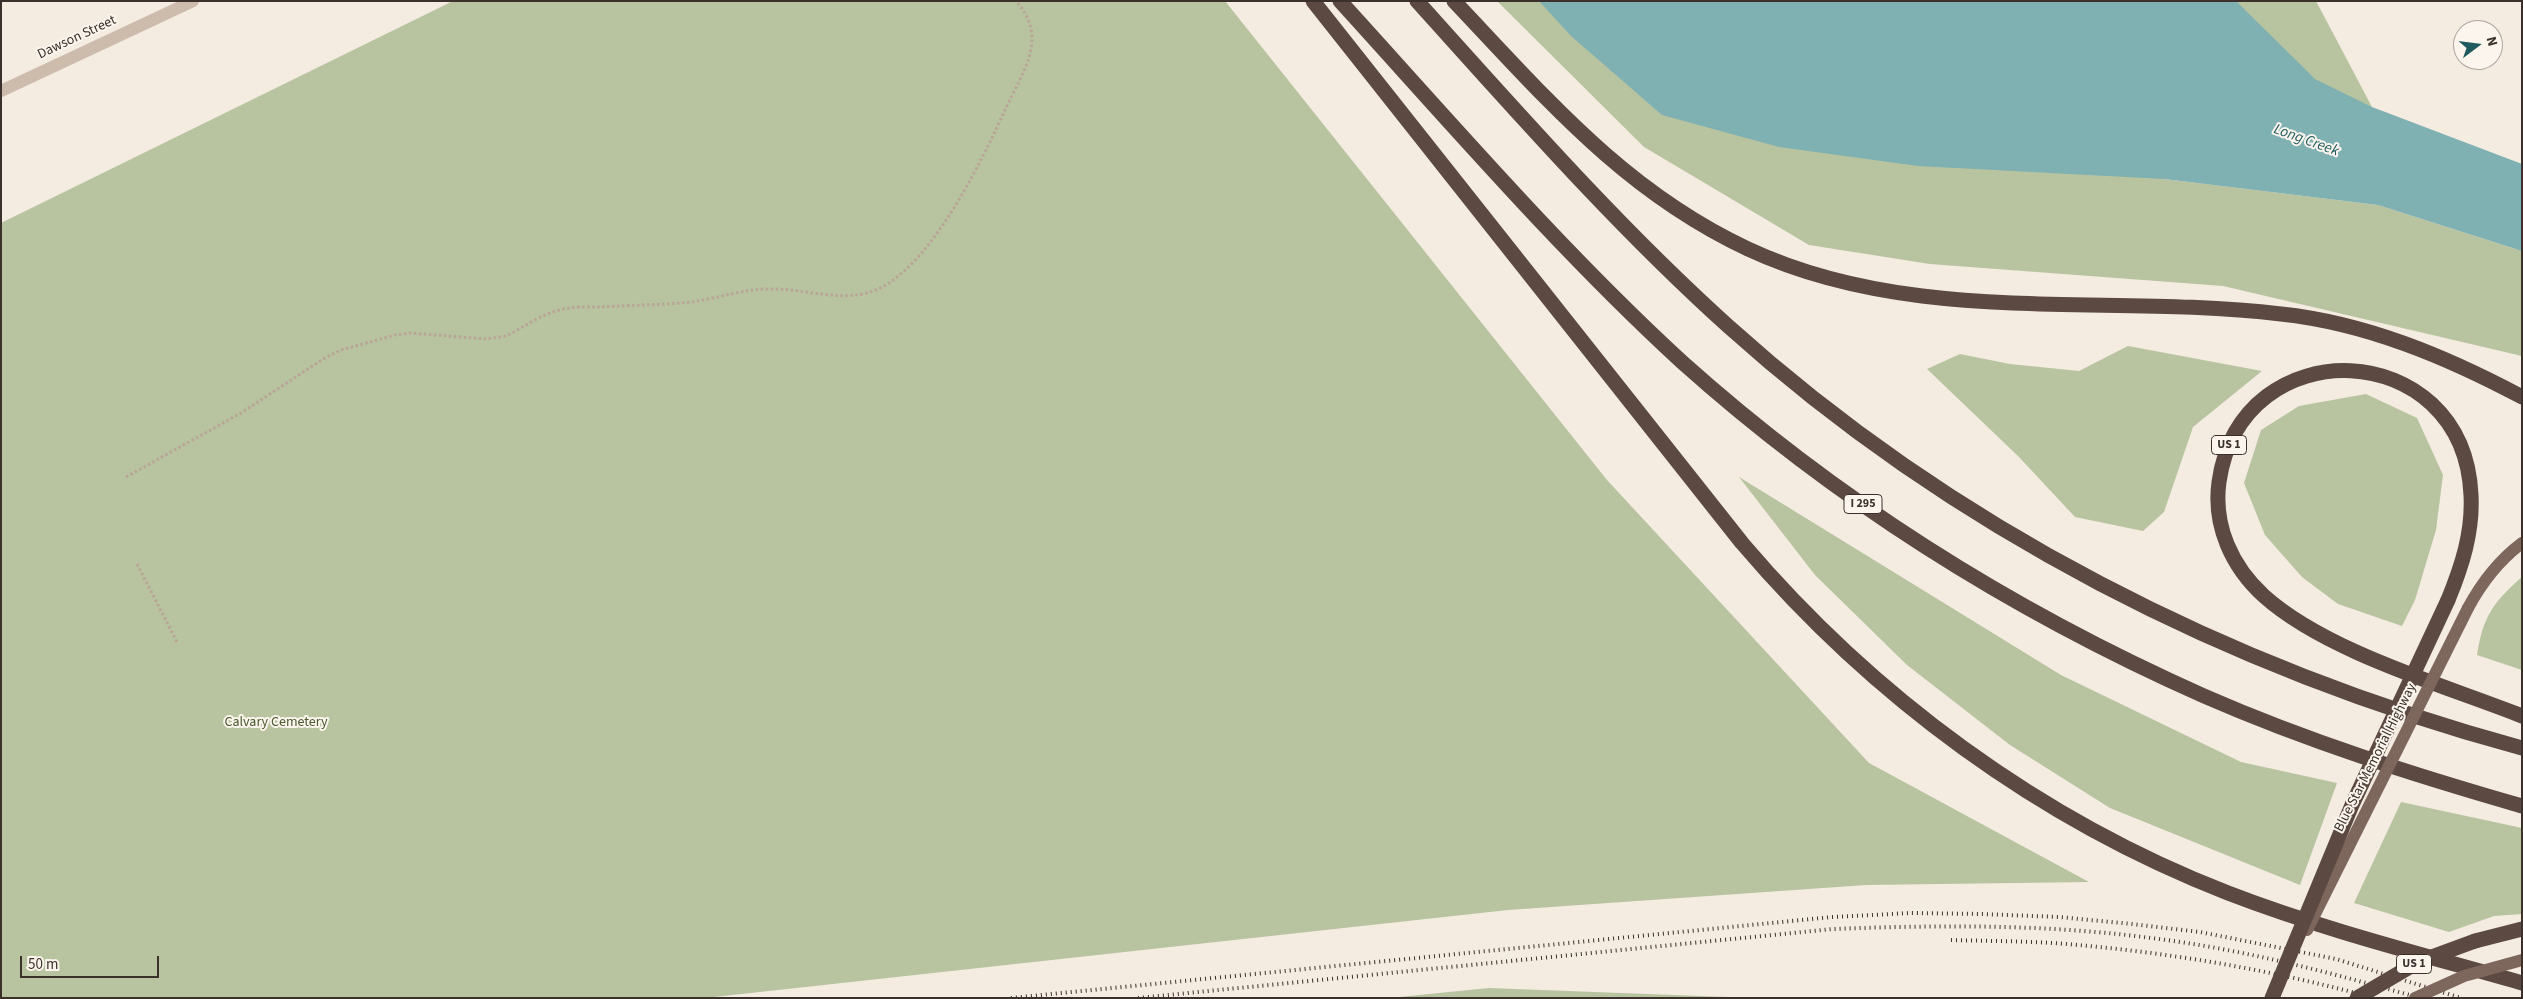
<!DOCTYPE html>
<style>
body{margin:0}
#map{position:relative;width:2523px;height:999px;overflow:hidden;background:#f4ebe1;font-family:"Source Sans 3",sans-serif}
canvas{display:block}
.frame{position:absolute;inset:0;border:2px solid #3b302b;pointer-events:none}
.north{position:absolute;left:2453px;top:20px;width:50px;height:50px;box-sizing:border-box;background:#fbf5ee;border:1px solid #aea6a0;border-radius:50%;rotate:75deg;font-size:14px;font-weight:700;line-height:20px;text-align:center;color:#3b302b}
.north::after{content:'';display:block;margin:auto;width:18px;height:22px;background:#1f5a5e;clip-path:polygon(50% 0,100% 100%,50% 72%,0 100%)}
.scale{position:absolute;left:20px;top:956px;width:139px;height:22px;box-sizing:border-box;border:2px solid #3b302b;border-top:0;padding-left:6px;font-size:15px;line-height:18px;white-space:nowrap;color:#3b302b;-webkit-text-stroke:4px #fbf5ee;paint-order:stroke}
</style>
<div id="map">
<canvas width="2523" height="999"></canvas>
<div class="frame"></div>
<div class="north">N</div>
<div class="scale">50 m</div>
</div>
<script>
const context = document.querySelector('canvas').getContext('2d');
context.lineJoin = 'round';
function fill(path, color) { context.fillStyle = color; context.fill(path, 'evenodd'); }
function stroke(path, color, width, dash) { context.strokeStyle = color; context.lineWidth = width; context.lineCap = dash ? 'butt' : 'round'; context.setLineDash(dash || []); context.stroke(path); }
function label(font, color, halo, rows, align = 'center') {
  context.font = font + ' "Source Sans 3",sans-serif'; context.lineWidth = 4; context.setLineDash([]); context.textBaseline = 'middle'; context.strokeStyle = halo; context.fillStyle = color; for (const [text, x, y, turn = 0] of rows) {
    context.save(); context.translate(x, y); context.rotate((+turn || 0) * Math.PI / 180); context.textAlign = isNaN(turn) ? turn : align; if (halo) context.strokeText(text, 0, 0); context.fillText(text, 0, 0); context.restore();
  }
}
fill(new Path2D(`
 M453 1H1225L1607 480 1869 763 2089 882 1866 885 1508 910 705 998H1V223Z
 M1497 1H2078L2164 179 2378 205 2522 251V356L2223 286 1930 264 1809 245 1644 147Z
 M2119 1H2316L2372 107Z
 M2128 346 2262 371 2193 427 2164 512 2143 531 2075 517 2018 456 1927 369 1960 354 2010 364 2079 371Z
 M2366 394 2417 418 2443 475 2436 530 2415 600 2402 626 2338 604 2302 577 2265 535 2244 483 2261 430 2299 406Z
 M1739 477 2061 675 2241 762 2337 783 2300 885 2110 808 2010 745 1907 665 1815 575Z
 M2522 577V670L2477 655C2483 617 2493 602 2522 577Z
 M2401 802 2522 828V914L2494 916 2449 932 2354 903Z
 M1489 988 1754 998H1389Z`), '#b8c4a0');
fill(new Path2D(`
 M1539 1H2236L2315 79 2372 107 2522 164V251L2378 205 2164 179 1918 166 1779 147 1662 115 1571 36Z`), '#7fb0b2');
stroke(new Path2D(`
 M126 477 241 413 323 359 341 350 395 335 410 333 486 339 506 336C523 328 541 314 560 310 573 306 588 307 601 307 631 305 662 305 692 302 719 298 746 288 773 289 810 289 849 306 884 286 936 256 981 162 1006 108 1023 71 1049 38 1016 1
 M137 564 178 644`), '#b9a596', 3, [2.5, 2.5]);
stroke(new Path2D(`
 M1 91 193 1`), '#cdbbac', 12);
stroke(new Path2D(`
 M2468 608C2482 582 2498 561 2522 543`), '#7d675c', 12);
stroke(new Path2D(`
 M1313 1 1742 543C1872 696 2040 820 2228 893 2324 930 2424 955 2522 983
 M1340 1C1451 123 1560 250 1682 362 1836 500 2015 612 2204 696 2307 741 2414 775 2522 806
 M1417 1C1518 113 1616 225 1728 326 1953 529 2230 669 2522 748
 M1454 1C1546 98 1624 191 1748 249 1915 327 2104 293 2281 314 2366 323 2447 357 2522 397
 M2448 600C2462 566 2473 532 2471 495 2464 336 2241 327 2219 482 2213 526 2232 567 2264 596 2325 651 2443 685 2522 716
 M2475 941 2522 929`), '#5c4a42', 15);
stroke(new Path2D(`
 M1951 940C1985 941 2019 941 2053 943 2161 951 2270 969 2374 998
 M1011 998 1832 917 1910 913 1982 914 2059 917 2132 924 2200 932 2336 959 2461 998
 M1138 998 1833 929C1939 925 2045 924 2151 938 2242 949 2332 973 2420 998`), '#3b302b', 4, [1, 4]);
stroke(new Path2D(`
 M2307 930 2468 608
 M2415 998 2464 976 2522 960`), '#7d675c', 12);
stroke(new Path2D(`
 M2272 998 2352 805 2448 600
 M2357 998 2418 962 2475 941`), '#5c4a42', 15);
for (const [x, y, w] of [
 [2229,445,35],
 [1863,504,38],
 [2414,964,35]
]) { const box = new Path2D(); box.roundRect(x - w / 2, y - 9.5, w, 19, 4); context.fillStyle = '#fbf5ee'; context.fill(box); stroke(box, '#3b302b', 1); }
label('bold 12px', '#3b302b', null, [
 ["US 1",2229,445],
 ["I 295",1863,504],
 ["US 1",2414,964]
]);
label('14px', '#3b302b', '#fbf5ee', [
 ["Dawson Street",77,38,-25],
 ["Blue Star Memorial Highway",2376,758,-63]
]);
label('14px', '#4a5a2e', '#fbf5ee', [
 ["Calvary Cemetery",276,723]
]);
label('italic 15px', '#1f5a5e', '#fbf5ee', [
 ["Long Creek",2306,141,20]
]);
</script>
